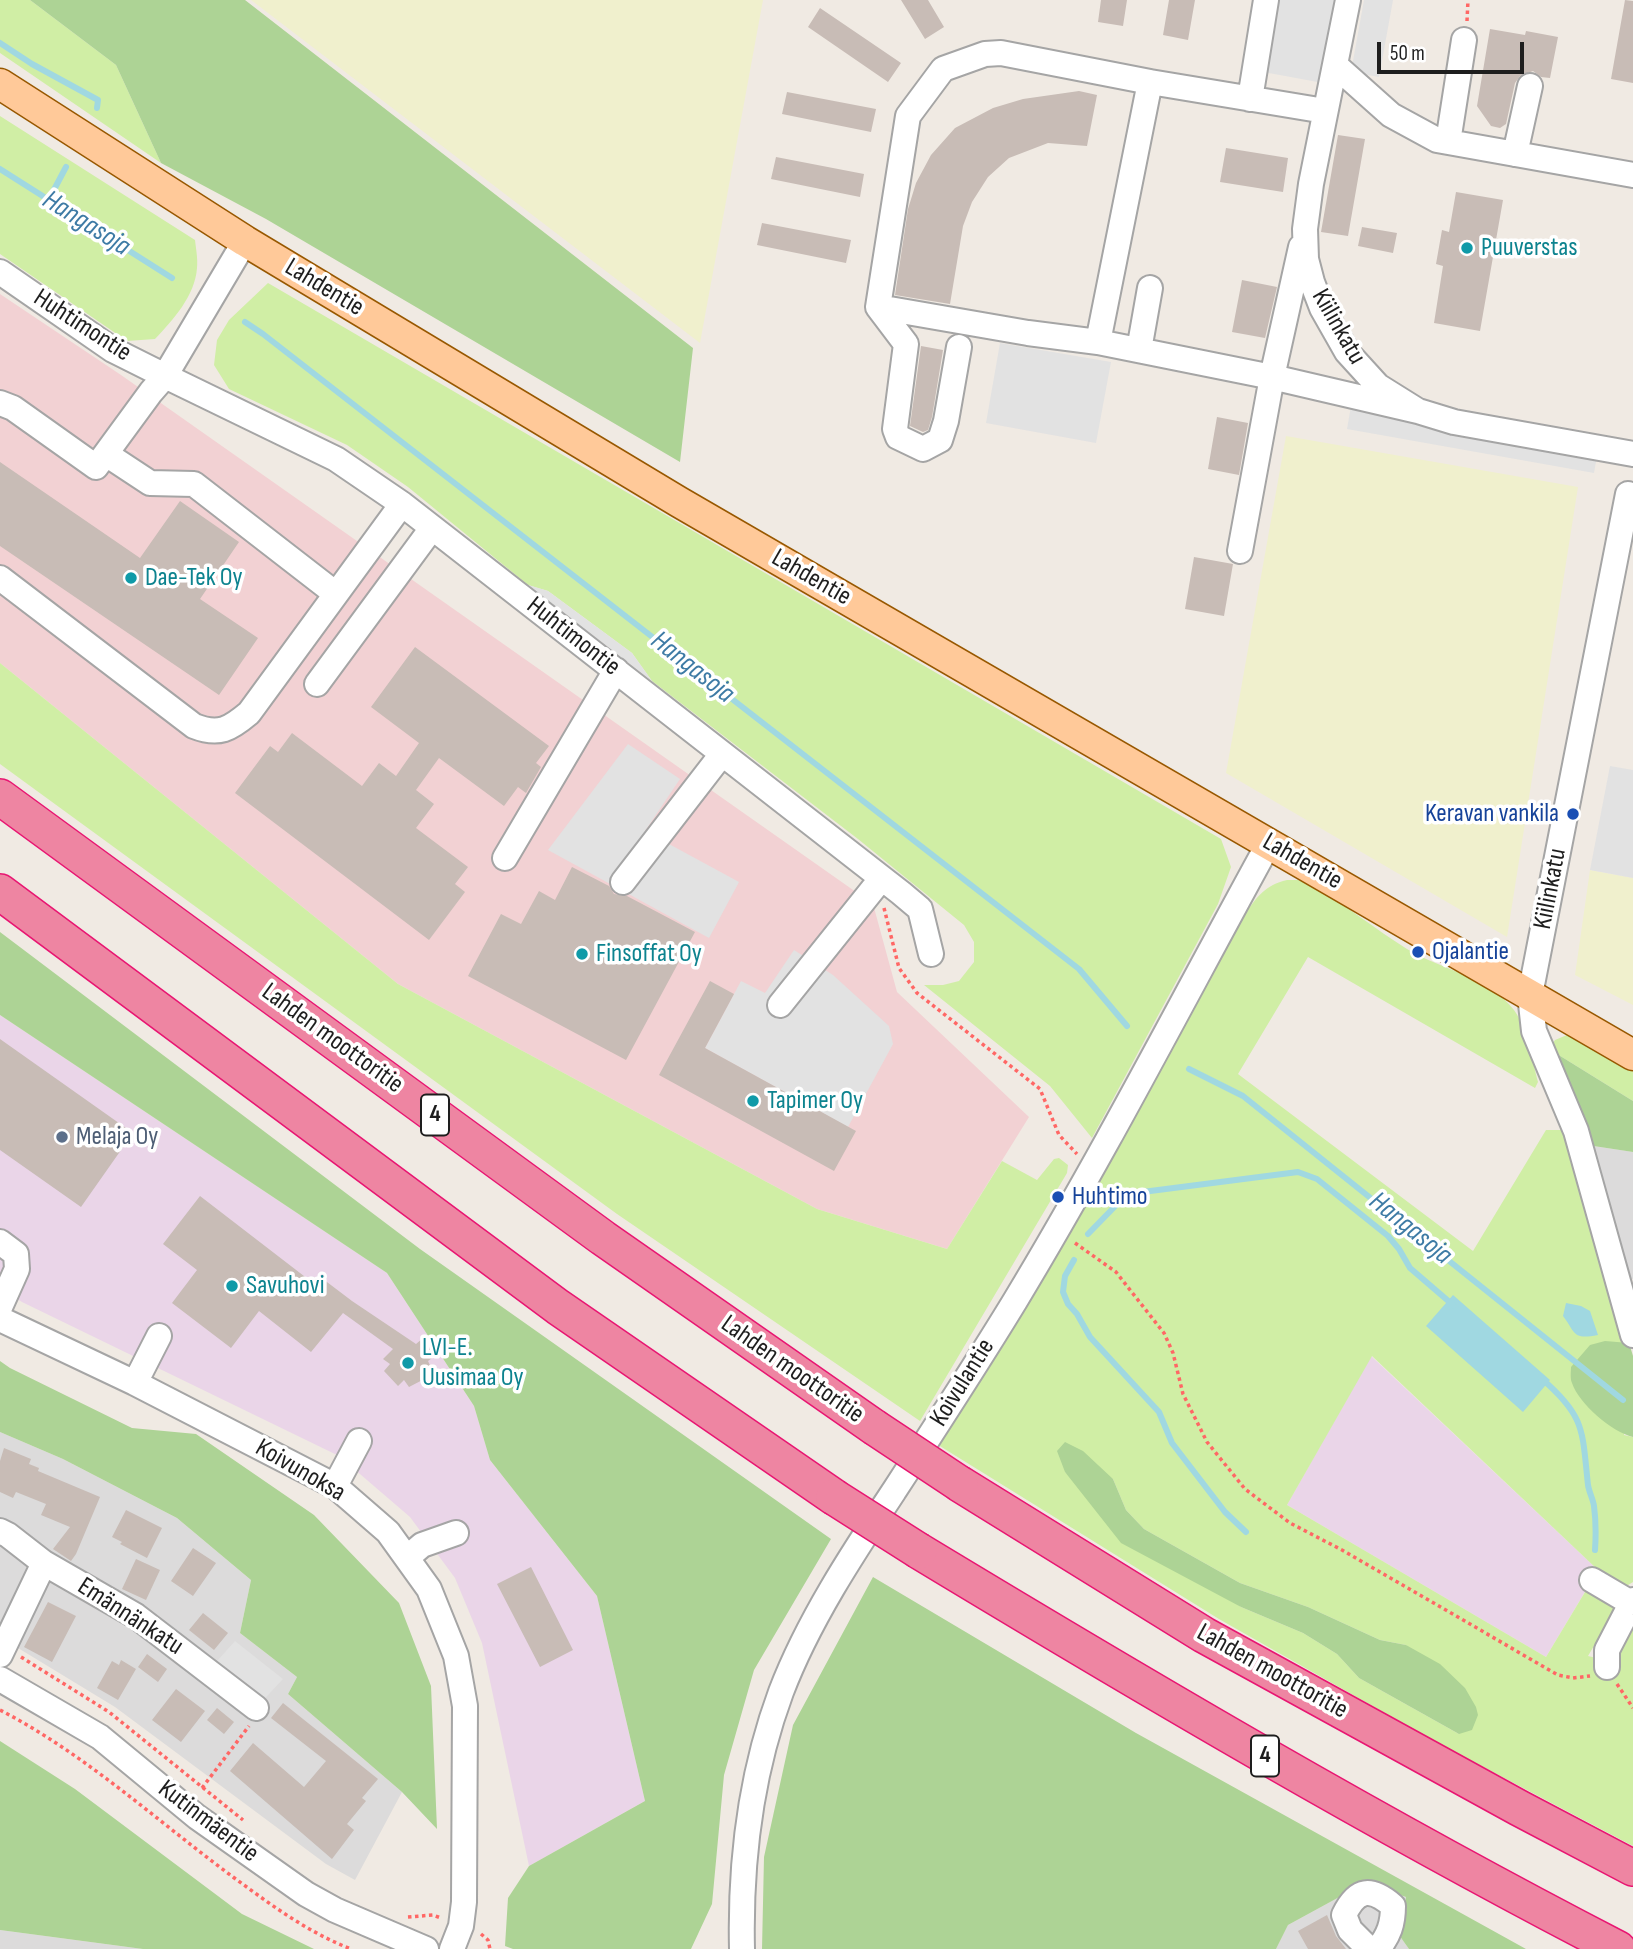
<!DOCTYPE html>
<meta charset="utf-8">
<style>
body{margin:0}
#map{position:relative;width:1633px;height:1949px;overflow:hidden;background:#f0eae3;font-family:"Sofia Sans Condensed",sans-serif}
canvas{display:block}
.scale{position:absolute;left:1377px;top:42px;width:147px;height:32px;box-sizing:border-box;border:4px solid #1e1e1e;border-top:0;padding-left:9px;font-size:21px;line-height:24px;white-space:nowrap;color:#1e1e1e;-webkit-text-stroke:5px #fff;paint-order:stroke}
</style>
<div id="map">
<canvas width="1633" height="1949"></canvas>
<div class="scale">50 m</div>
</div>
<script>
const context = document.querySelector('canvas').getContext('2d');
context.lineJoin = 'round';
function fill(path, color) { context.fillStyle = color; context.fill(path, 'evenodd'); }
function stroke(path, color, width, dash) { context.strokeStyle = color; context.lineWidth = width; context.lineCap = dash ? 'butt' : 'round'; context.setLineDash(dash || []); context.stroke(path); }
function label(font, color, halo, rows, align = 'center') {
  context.font = font + ' "Sofia Sans Condensed",sans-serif'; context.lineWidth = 7; context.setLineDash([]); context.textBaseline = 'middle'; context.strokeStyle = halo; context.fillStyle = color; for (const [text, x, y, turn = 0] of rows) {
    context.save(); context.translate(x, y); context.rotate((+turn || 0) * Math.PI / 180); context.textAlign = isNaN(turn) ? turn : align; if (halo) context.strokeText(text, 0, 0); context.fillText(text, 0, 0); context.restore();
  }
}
fill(new Path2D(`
 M1587 1145 1633 1152V1279L1628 1278Z
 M0 1432 63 1459 177 1518 251 1580 240 1633 297 1677 288 1694 402 1792 355 1880 326 1864 115 1707 0 1637Z
 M1365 1883 1406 1897 1399 1935 1409 1949H1276L1288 1925Z
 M0 1930 143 1949H0Z`), '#dcdbdb');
fill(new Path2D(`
 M0 294 121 375 873 904 897 992 1029 1117 947 1249 817 1209 398 984 0 663Z`), '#f2d1d3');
fill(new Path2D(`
 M0 1015 387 1273 474 1406 490 1460 597 1596 645 1801 529 1866 482 1643 455 1578 410 1517 339 1456 22 1302 0 1288Z
 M1371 1356 1598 1570 1546 1657 1287 1505Z`), '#ead5e8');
fill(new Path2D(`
 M251 0H763L700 343Z
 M1286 436 1578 487 1507 937 1226 773Z
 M1590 870 1633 878V1005L1575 975Z`), '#f0f0cd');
fill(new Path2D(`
 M0 0H30L116 65 161 163 0 53Z
 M0 116 195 240C196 249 198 259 197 268 195 296 173 320 155 339L127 341 0 254Z
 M268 283 1221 839 1231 867 1218 904 1092 1138 1050 1086 924 985H943L959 981 974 962V942L964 925 858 839 652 681 632 653 548 591 528 585 408 487 347 445 229 389 214 365 217 340 229 320Z
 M0 663 398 984 817 1209 947 1249 1002 1161 1037 1180 1054 1159 1059 1158 1068 1165 1067 1173 920 1421 617 1214 0 764Z
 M1287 880H1298L1313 886C1346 905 1375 929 1407 949 1441 970 1488 976 1514 1010 1528 1029 1532 1060 1538 1082L1535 1088 1308 957 1238 1074 1473 1251 1546 1130H1563L1602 1242 1629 1343 1624 1435 1633 1437V1582L1625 1587 1598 1570 1372 1356 1287 1505 1546 1657 1588 1587 1613 1605 1614 1612 1588 1656 1609 1661 1633 1606V1846L1436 1742 1219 1619 935 1443 1245 914C1257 897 1265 885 1287 880ZM1065 1472 1113 1479 1126 1510 1144 1529 1240 1583 1308 1607 1380 1640 1406 1645 1459 1734 1359 1678 1337 1654 1303 1633 1241 1607Z
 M1567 1035 1575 1037 1633 1071V1101L1549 1049 1555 1040Z`), '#d0eea5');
fill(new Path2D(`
 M30 0H245L693 348 680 462 266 219 161 163 116 65Z
 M0 932 420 1249 831 1539 754 1670 724 1775 712 1904 691 1949H513L505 1946 508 1898 529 1866 645 1801 597 1596 490 1460 474 1406 387 1273 0 1015Z
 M1549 1049 1633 1101V1152L1587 1145Z
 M1605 1341 1629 1343 1633 1356V1437C1612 1432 1579 1404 1572 1383 1570 1379 1571 1371 1571 1367L1590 1345Z
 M0 1361 10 1368 132 1428 196 1434 314 1515 399 1603 431 1686 437 1829 402 1792 288 1694 297 1677 240 1633 251 1580 177 1518 63 1459 0 1432Z
 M1065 1442 1083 1451 1113 1479 1126 1510 1144 1529 1240 1583 1308 1607 1380 1640 1406 1645 1440 1664 1465 1688 1476 1707 1478 1715 1472 1730 1459 1734 1359 1678 1337 1654 1303 1633 1241 1607 1121 1543 1065 1472 1057 1451Z
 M873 1577 1136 1733 1526 1949H1409L1399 1935 1406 1897 1365 1883 1288 1925 1276 1949H762L764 1857 793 1725Z
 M0 1741 75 1789 242 1914 314 1949H143L0 1930Z`), '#add395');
fill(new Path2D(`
 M1270 0H1338L1323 83 1258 71Z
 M1364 0H1393L1379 77 1351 72Z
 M1000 343 1111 362 1096 443 986 423Z
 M1351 406 1597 456 1594 473 1347 429Z
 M528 585 548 591 632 653 652 681Z
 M628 744 680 779 645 831 739 882 709 938 548 850Z
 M1610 766 1633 770V878L1590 870Z
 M794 950 833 975 889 1026 893 1044 848 1127 705 1048 741 981 765 993Z
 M235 1641 283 1679 256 1708 208 1671Z`), '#e2e2e2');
fill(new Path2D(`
 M1453 1295 1550 1380 1523 1412 1426 1326Z
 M1566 1303 1581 1306 1590 1311 1598 1335C1572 1340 1576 1333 1563 1316Z`), '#a0d8e1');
stroke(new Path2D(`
 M0 43 32 64 98 100 97 108
 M0 169 172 278
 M48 201 66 167
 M245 322 263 334 1079 969 1127 1026
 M1189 1069 1243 1096 1623 1400
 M1088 1234 1127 1194 1298 1172 1317 1179 1388 1236 1399 1249 1410 1268 1453 1305
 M1074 1260 1065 1276 1063 1292 1068 1304 1077 1314 1090 1337 1159 1412 1172 1443 1225 1512 1246 1532
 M1542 1379C1586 1417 1582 1431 1588 1485 1589 1492 1593 1499 1594 1506 1596 1521 1596 1535 1595 1550`), '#a0d8e1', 6);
fill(new Path2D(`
 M901 0H928L944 27 925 39Z
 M1101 0H1127L1123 26 1098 22Z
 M1169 0H1195L1188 40 1163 35Z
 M1625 0 1633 1V83L1611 79Z
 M820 8 901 63 888 82 808 27Z
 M1490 29 1525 35 1526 31 1558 37 1550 78 1541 77 1533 71 1520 76 1515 83 1506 124 1500 128 1491 126 1477 106Z
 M1079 91 1097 95 1087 146 1048 143 1009 158 988 177 972 202 963 226 950 304 895 295 908 209 916 183 931 155 955 128 993 108 1023 99Z
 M787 92 876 109 871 132 782 114Z
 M1338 135 1365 139 1348 236 1321 232Z
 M1226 148 1288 158 1283 192 1220 182Z
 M776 157 864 174 860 197 771 179Z
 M1456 192 1503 200 1480 331 1434 323 1443 266 1436 264 1442 230 1449 232Z
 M762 223 851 240 846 263 757 245Z
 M1362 227 1397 233 1393 253 1358 246Z
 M1242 280 1277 287 1265 338 1232 332Z
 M921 346 943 350 932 417 928 430 923 432 910 426Z
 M1217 417 1248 423 1239 475 1208 469Z
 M0 462 140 558 180 501 239 542 200 599 258 638 219 695 0 546Z
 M1194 557 1233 564 1224 616 1185 609Z
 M415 647 549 746 536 763 541 767 526 793 518 787 504 806 439 758 416 790 434 804 416 828 468 867 455 884 465 892 429 940 235 793 270 746 278 752 292 733 362 786 379 763 396 776 419 743 371 707Z
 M572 867 609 886 614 894 627 896 695 932 626 1060 468 976 501 914 521 924 539 891 555 900Z
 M710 981 734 994 705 1048 856 1131 834 1171 659 1075Z
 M0 1039 133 1133 81 1207 0 1150Z
 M200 1196 313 1283 319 1276 352 1301 416 1344 422 1339 435 1356 428 1361 434 1374 409 1387 404 1380 398 1386 384 1371 390 1364 383 1359 393 1349 343 1313 311 1352 259 1311 231 1348 172 1303 197 1270 163 1244Z
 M4 1448 31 1459 29 1464 39 1468 38 1471 100 1497 76 1554 71 1561 53 1549 70 1527 41 1515 46 1504 16 1492 13 1498 0 1492V1461Z
 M126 1510 162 1528 147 1558 120 1544 122 1542 112 1537Z
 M193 1548 216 1563 193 1596 171 1581Z
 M136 1559 160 1570 146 1600 122 1589Z
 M531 1567 573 1650 540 1667 497 1584Z
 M48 1602 76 1616 52 1662 24 1647Z
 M203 1613 228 1633 214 1650 189 1630Z
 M147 1654 167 1669 158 1682 138 1667Z
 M121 1660 136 1669 118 1700 97 1688 112 1661 119 1665Z
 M176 1689 205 1711 181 1742 152 1720Z
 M283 1703 378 1779 362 1798 366 1801 347 1824 354 1830 332 1859 230 1771 253 1743 304 1787 326 1761 271 1718Z
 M217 1708 234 1722 224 1734 207 1720Z
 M1327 1915 1336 1936 1346 1949H1308L1298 1931Z`), '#c8bcb6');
const minor = new Path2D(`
 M1348 0 1311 184 1305 229 1306 259 1312 282 1322 308 1347 352 1378 386 1418 411 1454 422 1633 454
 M1335 65 1391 115 1437 140 1633 175
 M1250 99 1266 0
 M1448 142 1464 40
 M1515 154 1530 86
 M245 241 165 376 336 459 402 504 901 893 920 909 931 954
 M0 272 113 350 165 376 151 392 96 467 13 408 0 403
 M878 307 908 116 943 69 985 54 1001 53 1150 82 1325 111
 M1098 342 1150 82
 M959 347 946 421 940 440 923 449 898 437 895 429 906 344 878 307 1028 333 1098 342 1272 377 1418 411
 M1139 350 1150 288
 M106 454 150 483 194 484 336 594
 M1628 494 1530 995 1534 1031 1576 1131 1633 1335
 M1240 551 1272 377 1301 247
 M0 578 194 726C219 736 230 729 249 713L402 504
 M317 684 432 528
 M505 858 616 670
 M623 882 722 754
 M780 1005 881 879
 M0 1242 16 1254 17 1269 0 1307
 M0 1319 135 1383 335 1486 388 1532 429 1589 456 1656 465 1706 464 1902 461 1926 452 1949
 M135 1383 159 1336
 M335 1486 359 1441
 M0 1531 8 1535 44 1563 136 1616 256 1708
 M408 1557 422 1545 456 1533
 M1592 1580 1631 1603
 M0 1655 44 1563
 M1607 1667V1650L1633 1600
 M0 1679 100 1737 197 1817 306 1894 335 1910 426 1949
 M742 1949C740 1862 751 1773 781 1692 808 1621 853 1553 894 1491 935 1428 976 1365 1015 1301 1105 1152 1185 996 1269 843
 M1369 1949 1350 1930 1344 1915C1357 1888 1371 1887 1393 1906 1393 1924 1389 1935 1378 1949`);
const major = new Path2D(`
 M0 84 245 241 679 502 1633 1055`);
const highway = new Path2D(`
 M0 797 603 1238 874 1427
 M0 892 558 1307 834 1497
 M960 1484 1204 1635 1519 1808 1633 1868
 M919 1551C1149 1690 1380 1826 1618 1949`);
stroke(minor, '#a5a5a5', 28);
stroke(major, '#985800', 33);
stroke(highway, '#e81672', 38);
stroke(new Path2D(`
 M1467 21 1468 0
 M884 908 899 968 917 993 1040 1089 1059 1135 1077 1154
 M1075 1243 1116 1272 1164 1333 1173 1353 1183 1394 1207 1442 1245 1489 1290 1523 1342 1550 1558 1675 1573 1678 1590 1676
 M21 1657 109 1712 243 1820
 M1617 1684 1633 1708
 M0 1710C85 1754 156 1820 233 1877 270 1904 307 1932 351 1949
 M202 1788 249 1726
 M408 1917 433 1915 441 1918
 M481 1934 488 1940 490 1949`), '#ff6765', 3.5, [3.5, 3.5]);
stroke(minor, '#fff', 24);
stroke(major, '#ffc999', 30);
stroke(highway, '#ee85a2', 35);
const highwayBridge = new Path2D(`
 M874 1427 960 1484
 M834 1497 919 1551`);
stroke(highwayBridge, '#e81672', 38, []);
stroke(highwayBridge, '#ee85a2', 35);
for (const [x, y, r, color] of [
 [1467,248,7,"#0f9aa8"],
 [131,578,7,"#0f9aa8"],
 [1573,814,7,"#1a4fb4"],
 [1418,952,7,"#1a4fb4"],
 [582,954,7,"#0f9aa8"],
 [753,1101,7,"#0f9aa8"],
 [62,1137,7,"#5c6f8a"],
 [1058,1197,7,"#1a4fb4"],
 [232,1286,7,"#0f9aa8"],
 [408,1363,7,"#0f9aa8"]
]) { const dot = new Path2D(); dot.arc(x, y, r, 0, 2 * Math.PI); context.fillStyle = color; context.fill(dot); stroke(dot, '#fff', 2.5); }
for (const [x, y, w] of [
 [435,1115,28],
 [1265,1756,28]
]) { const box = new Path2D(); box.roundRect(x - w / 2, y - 20.5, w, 41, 5); context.fillStyle = '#fff'; context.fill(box); stroke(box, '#1e1e1e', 2); }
label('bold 24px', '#1e1e1e', null, [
 ["4",435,1115],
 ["4",1265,1756]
]);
label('26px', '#0d838f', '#fff', [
 ["Puuverstas",1481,248],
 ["Dae-Tek Oy",145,578],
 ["Finsoffat Oy",596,954],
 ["Tapimer Oy",767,1101],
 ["Savuhovi",246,1286],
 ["LVI-E.",422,1348],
 ["Uusimaa Oy",422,1378]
], 'left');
label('26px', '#1e1e1e', '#fff', [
 ["Lahdentie",324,288,31],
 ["Huhtimontie",82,326,33],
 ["Kiilinkatu",1338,327,60],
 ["Lahdentie",811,578,30],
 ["Huhtimontie",573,637,38],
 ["Lahdentie",1302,862,30],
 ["Kiilinkatu",1551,889,-79],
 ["Lahden moottoritie",332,1039,36],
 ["Lahden moottoritie",792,1370,35],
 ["Koivulantie",963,1383,-58],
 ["Koivunoksa",300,1471,30],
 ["Emännänkatu",130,1617,33],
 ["Lahden moottoritie",1272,1672,29],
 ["Kutinmäentie",208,1822,37]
]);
label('26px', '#164399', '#fff', [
 ["Keravan vankila",1559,814,"right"],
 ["Ojalantie",1432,952],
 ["Huhtimo",1072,1197]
], 'left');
label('26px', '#4e5e75', '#fff', [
 ["Melaja Oy",76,1137]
], 'left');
label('italic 28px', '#3e7ba5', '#fff', [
 ["Hangasoja",86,224,32],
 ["Hangasoja",692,668,38],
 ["Hangasoja",1410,1229,39]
]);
</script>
